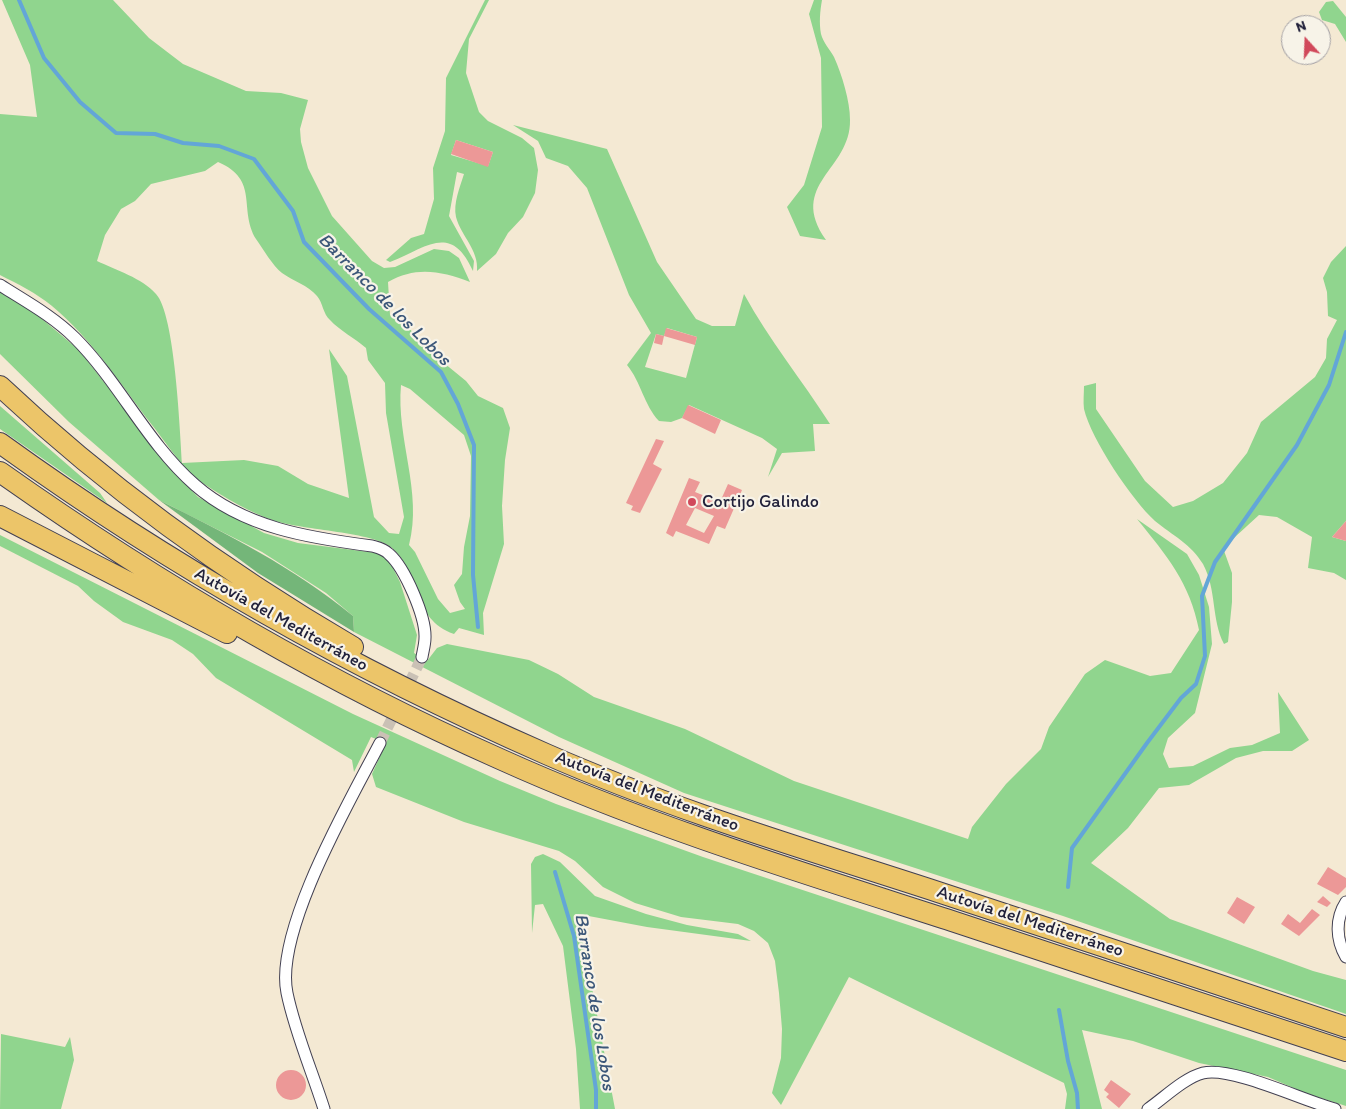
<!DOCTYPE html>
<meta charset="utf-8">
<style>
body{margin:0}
#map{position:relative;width:1346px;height:1109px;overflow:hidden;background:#f4e9d3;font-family:Itim,sans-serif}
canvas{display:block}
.north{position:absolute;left:1281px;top:15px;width:50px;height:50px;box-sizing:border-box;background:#f7f3e8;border:1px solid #a29fa3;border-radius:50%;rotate:340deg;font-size:14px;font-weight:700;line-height:20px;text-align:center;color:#22223b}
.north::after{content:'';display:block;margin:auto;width:18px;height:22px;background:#d1495b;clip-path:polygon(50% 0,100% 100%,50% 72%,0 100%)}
</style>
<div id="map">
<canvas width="1346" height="1109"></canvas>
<div class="north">N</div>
</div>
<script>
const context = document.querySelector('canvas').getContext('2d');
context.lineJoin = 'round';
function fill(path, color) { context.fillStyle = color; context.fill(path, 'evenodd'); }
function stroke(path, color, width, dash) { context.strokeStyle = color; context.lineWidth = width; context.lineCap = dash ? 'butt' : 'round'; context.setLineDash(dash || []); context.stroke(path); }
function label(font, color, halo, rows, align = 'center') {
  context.font = font + ' Itim,sans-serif'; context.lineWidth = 4.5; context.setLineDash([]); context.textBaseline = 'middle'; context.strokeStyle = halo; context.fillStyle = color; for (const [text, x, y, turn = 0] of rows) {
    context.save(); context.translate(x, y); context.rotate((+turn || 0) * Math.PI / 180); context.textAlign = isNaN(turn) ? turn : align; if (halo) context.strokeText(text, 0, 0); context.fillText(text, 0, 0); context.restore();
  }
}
fill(new Path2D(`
 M2 0H113L149 38 183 64 246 91 281 93 308 100 300 129 301 142 308 168 332 216 372 261 384 268 395 267 434 249 449 251 459 258 470 282C441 271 416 266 388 282L390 315 406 325 433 354 466 381 478 396 503 408 510 428 505 460 502 506 504 544 483 613 484 635 459 628 454 634C411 619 422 574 392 548 374 532 303 530 275 521 251 513 225 498 204 484 183 470 168 445 152 425 121 385 91 338 52 306 36 293 18 284 0 275V114L37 117 30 65ZM218 162C260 180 238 209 256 239 263 249 273 266 282 273 293 281 308 285 317 296 323 303 323 314 330 320 340 331 355 338 366 348L368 360 385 383 386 413 404 517 399 534 389 533 374 517 347 376 329 349 349 498 308 484 278 466 244 460 182 463C180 431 175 314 156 294 142 278 116 270 97 261L105 235 121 209 135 201 151 184 205 171ZM401 385 410 389 464 435 471 456 470 516 464 547 462 574 454 585 460 602 465 609 450 613 438 599 415 552 409 545C423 492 396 439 401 385Z
 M485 0H489L469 39 466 73 479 112 488 121 522 138 534 148 538 170 535 193 523 217 508 233 496 254 477 271C479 250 461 236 456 217 453 203 460 187 464 174L457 172 449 216 474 261 473 271C451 222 426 248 390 262L386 260 411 238 424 234 434 199 433 168 445 131 446 78ZM456 140 493 152 488 166 451 155Z
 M814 0H822C820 11 819 23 821 34 823 42 830 50 834 57 842 75 850 101 850 120 851 170 787 184 826 240L800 236 787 207 804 185 822 127 821 58 809 14Z
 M1333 1 1346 17V42L1335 24 1322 20 1319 12 1326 2Z
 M513 125 607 149 657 262 696 319 712 326H735L744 294C769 340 802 380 830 424H813L815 451 782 453 768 477 777 449 762 438 689 405 682 418 671 422 659 421C644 405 641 382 627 365L651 333 629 295 587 188 568 166 546 158 538 141ZM667 328 697 337 686 378 645 367 656 334 664 336Z
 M1346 246V521L1332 537 1346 541V580L1334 573 1308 568 1312 537 1277 517 1259 515 1223 548 1232 573V602L1228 642 1224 644C1211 619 1217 590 1203 564 1191 544 1172 535 1155 521 1132 500 1091 439 1084 409 1083 402 1084 393 1084 386L1096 383V409L1145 481 1173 507 1193 501 1223 483 1247 453 1261 422 1315 377 1326 358 1327 339 1337 320 1328 316 1327 292 1323 278 1331 262Z
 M0 290 35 313 79 350 174 472 198 497 264 533 298 543 377 553 389 560 400 582 417 635 414 653 427 661 437 648 447 644 529 660 558 674 594 697 685 729 794 781 968 839 972 827 1006 784 1041 749 1049 727 1085 674 1105 660 1150 676 1171 673 1199 630C1190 583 1167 556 1137 519L1187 554 1199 575 1209 607 1212 644 1195 713 1168 738 1163 754 1169 768 1193 766 1230 748 1252 745 1280 733 1278 692 1309 740 1292 751H1263L1236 758 1189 785 1159 788 1128 828 1091 863 1170 919 1313 971 1346 980V1014L1063 916 684 793 559 737 354 632 353 616 326 593 262 552 159 500 69 422 0 354Z
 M0 406 100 493 107 503 0 429Z
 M0 535 353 714 500 781 556 804 703 857 1346 1070V1106L1305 1093 1268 1077 1199 1063 1133 1041 1082 1030 1102 1109H1065L1067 1094 1064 1083 849 977 781 1105 772 1093 781 1058 782 1029 779 993 775 961 768 943 754 931 738 924 681 917 635 903 603 887 575 861 559 851 464 822 376 787 372 774 386 743 371 737 354 772 352 760 216 678 193 654 172 640 123 622 94 601 78 586 0 546Z
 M543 854 560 862 595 896 646 914 687 925 738 934 751 941 647 927 578 914 615 1109H580L576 1049 563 946 543 904 535 905 532 933 531 864 535 857Z
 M1 1034 65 1047 70 1037 74 1060 61 1109H0Z`), '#90d58e');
fill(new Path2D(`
 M159 500C227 534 295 568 353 616L354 632 258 573Z`), '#74b679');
stroke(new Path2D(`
 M19 0 44 58 80 102 116 133 155 134 183 143 219 146 254 159 293 211 304 242 369 309 441 372 458 404 474 445 473 575 478 627
 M555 872 574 936 596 1090V1109
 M1068 887 1072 848 1147 743 1181 698 1196 684 1205 656 1202 596 1215 562 1297 445 1329 385 1346 332
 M1059 1010 1068 1061 1077 1093 1078 1109`), '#63a6d7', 4);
fill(new Path2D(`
 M456 140 493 152 488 167 451 154Z
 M666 328 697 337 695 345 664 336Z
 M656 334 664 336 662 345 654 343Z
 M688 405 721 420 715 434 682 418Z
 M656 439 664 441 653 464 662 469 640 513 631 510 633 506 626 503Z
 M689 478 700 482 695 492 720 502 728 484 742 490 725 529 717 526 709 544 676 531 673 537 666 533ZM695 508 714 516 704 533 686 525Z
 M1346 521V541L1332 537Z
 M1328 867 1346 878V887L1338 895 1317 884Z
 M1323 896 1331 903 1327 907 1317 902Z
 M1237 897 1255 907 1244 924 1227 913Z
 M1312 909 1320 915 1299 936 1281 924 1288 914 1300 923Z
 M276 1085a15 15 0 1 1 30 0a15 15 0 1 1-30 0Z
 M1111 1080 1131 1094 1119 1108 1106 1097 1109 1094 1104 1090Z`), '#ec9897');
stroke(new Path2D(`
 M380 743 422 657`), '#cac1b5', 11, [11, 5.5]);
const minor = new Path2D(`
 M0 285C25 301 53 316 75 338 119 382 147 443 195 485 244 528 310 538 372 546 379 548 384 549 389 554 405 568 426 617 425 638 425 644 423 651 422 657
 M1346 902C1335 919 1336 940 1346 957
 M324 1109C312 1071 295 1032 287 993 274 931 351 799 380 743
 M1148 1109C1164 1098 1184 1078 1203 1073 1232 1066 1304 1101 1335 1109`);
const motorway = new Path2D(`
 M0 386C108 488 225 572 353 647
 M0 443C170 566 354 670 546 754 673 810 806 849 938 892 1074 936 1210 982 1346 1027
 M0 472C157 583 324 681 500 759 646 825 800 872 952 921 1084 964 1215 1008 1346 1051
 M0 516 227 633`);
stroke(minor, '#424052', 13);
stroke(motorway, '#424052', 22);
stroke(minor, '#fff', 11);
stroke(motorway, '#ecc569', 20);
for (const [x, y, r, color] of [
 [692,502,5,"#d1495b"]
]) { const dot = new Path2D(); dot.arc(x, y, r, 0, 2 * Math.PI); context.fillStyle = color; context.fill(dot); stroke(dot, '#f7f3e8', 2); }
label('18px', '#22223b', '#f7f3e8', [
 ["Cortijo Galindo",702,502]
], 'left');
label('18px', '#22223b', '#f7f3e8', [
 ["Autovía del Mediterráneo",281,620,29],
 ["Autovía del Mediterráneo",647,792,21],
 ["Autovía del Mediterráneo",1030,922,18]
]);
label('italic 19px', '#3c5779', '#f7f3e8', [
 ["Barranco de los Lobos",384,300,45],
 ["Barranco de los Lobos",594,1002,81]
]);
</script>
